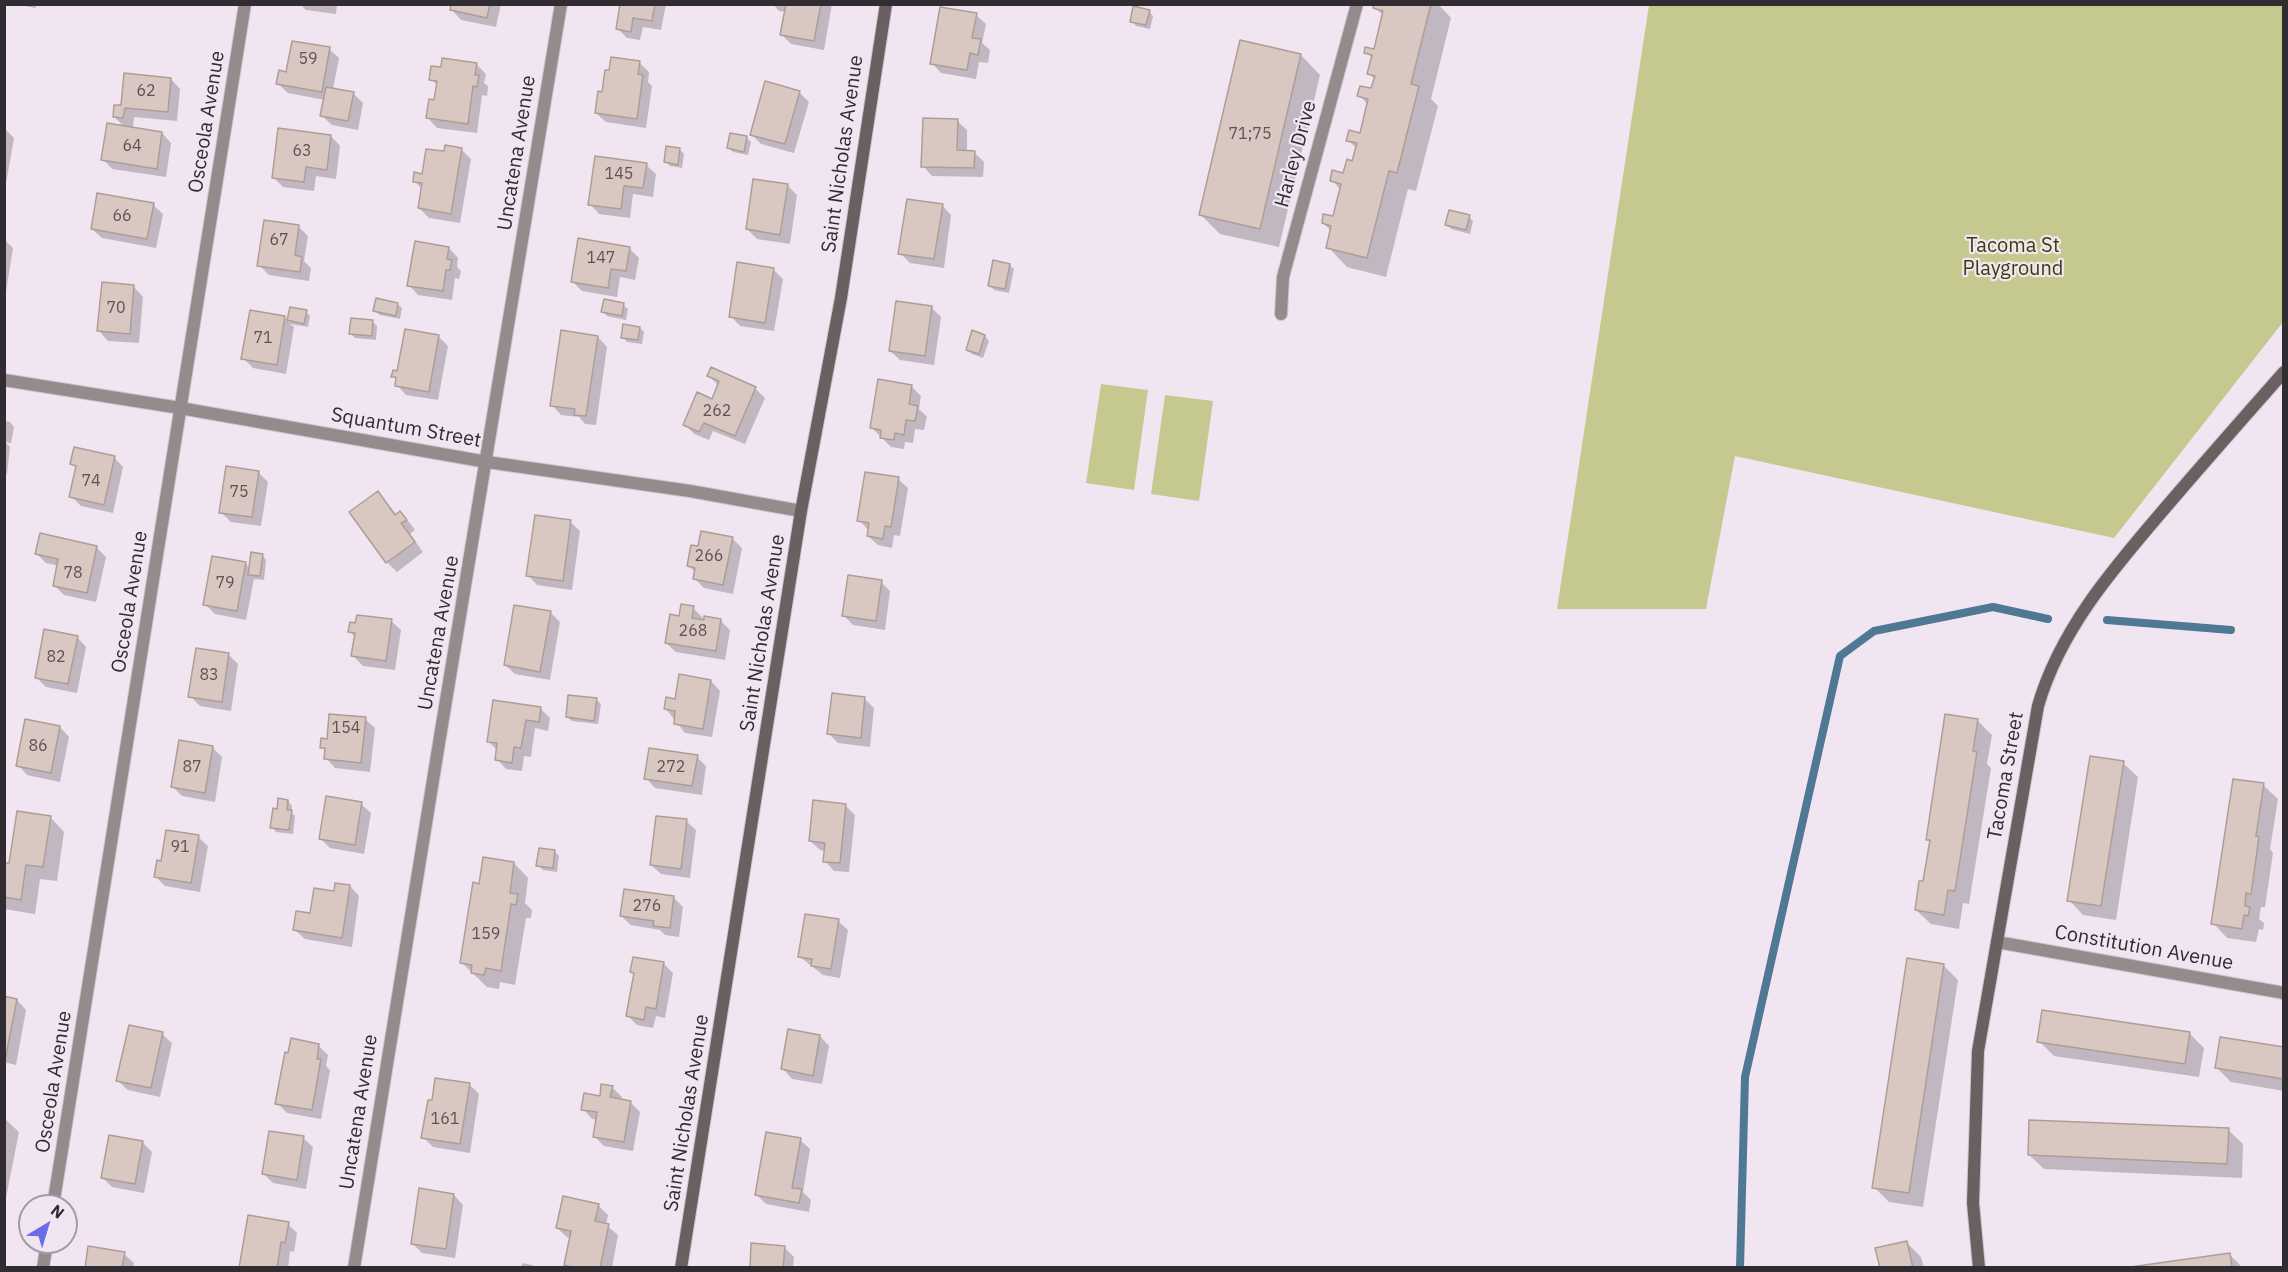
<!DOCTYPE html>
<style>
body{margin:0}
#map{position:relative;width:2288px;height:1272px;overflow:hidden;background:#f1e5f2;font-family:"IBM Plex Sans",sans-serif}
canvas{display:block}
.frame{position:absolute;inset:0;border:6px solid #302c31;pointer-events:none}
.north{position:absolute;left:18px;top:1194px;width:60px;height:60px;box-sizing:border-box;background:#f1e5f2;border:2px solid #a49ba5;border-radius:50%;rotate:38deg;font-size:16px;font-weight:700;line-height:24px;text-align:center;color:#302c31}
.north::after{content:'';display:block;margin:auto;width:21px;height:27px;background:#666de6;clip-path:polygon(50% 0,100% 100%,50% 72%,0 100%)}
</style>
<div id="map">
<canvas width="2288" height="1272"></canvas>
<div class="frame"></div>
<div class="north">N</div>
</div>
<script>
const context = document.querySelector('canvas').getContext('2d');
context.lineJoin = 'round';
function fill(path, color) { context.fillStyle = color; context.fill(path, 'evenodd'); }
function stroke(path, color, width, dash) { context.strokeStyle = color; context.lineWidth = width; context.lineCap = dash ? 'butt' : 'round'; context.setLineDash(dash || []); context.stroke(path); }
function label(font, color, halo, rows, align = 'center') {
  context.font = font + ' "IBM Plex Sans",sans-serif'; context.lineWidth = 4.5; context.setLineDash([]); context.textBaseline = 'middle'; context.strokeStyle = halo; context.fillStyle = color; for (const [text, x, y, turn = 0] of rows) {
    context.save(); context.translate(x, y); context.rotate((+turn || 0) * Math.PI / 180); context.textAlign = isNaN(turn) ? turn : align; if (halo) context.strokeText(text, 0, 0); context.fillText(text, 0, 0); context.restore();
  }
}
fill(new Path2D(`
 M1649 5H2283V322L2114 538 1735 456 1706 609H1557Z
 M1101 384 1148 390 1134 490 1086 483Z
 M1165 395 1213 401 1199 501 1151 494Z`), '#c6c98f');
fill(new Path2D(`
 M12 4H36V8Z
 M300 4H337L336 14 306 10Z
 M453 4H501L496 27 461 20 452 10Z
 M621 4H666L661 30 643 27 640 40 627 38 618 29Z
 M773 4H832L824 50 791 44 782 35 786 12 779 11Z
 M1376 4H1438L1451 18 1431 99 1438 106 1416 191 1408 189 1386 277 1347 267 1328 247 1331 231 1323 223 1334 218 1341 190 1332 180 1345 174 1353 162 1357 149 1348 140 1361 135 1368 105 1359 95 1373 90 1375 80 1369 73 1373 59 1366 52 1375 51 1384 16 1375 8Z
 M1149 11 1153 16 1150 29 1136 26 1132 21Z
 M976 15 986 24 982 43 990 50 988 63 979 62 976 79 941 73 932 63Z
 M329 49 339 58 333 89 353 93 363 103 358 130 332 125 322 116 325 100 288 93 278 84 288 74Z
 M1301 55 1320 75 1279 247 1220 234 1200 214Z
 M640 63 649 72 648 82 652 86 646 128 606 122 596 113 603 94Z
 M476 64 486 74 484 83 488 86 487 96 482 95 477 133 437 128 428 118 436 102 438 86 431 79Z
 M171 79 180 89 177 121 134 117 133 128 162 133 171 143 166 177 112 169 103 159 125 127 114 117 123 107Z
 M799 92 809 102 794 153 761 144 751 134Z
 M957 121 967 130V152H974L984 162 983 177 932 176 923 166Z
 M4 128 14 138 4 195Z
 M331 136 340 146 336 179 316 176 314 191 283 187 273 177Z
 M747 138 751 142 748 155 733 152 728 148Z
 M461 149 471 159 460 223 429 218 419 208 422 189 414 181 424 175 446 153Z
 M680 150 684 154 682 168 670 166 666 162Z
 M646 165 656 174 653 197 633 194 630 218 599 214 590 204Z
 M788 186 797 195 790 244 757 239 747 229Z
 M153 205 163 214 156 248 102 238 92 229Z
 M942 205 951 215 944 268 910 263 900 253Z
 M1469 217 1473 221 1470 234 1451 229 1446 224Z
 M298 226 308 236 304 261 311 268 309 281 269 275 259 265Z
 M4 239 13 248 5 298H4Z
 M449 248 458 258 457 267 461 271 459 279 455 278 452 300 418 295 409 285Z
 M629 248 639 258 635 280 620 277 617 297 582 291 572 281Z
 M1009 265 1014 269 1009 293 994 290 990 286Z
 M773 269 783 279 774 331 740 326 731 316Z
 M134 287 143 297 139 343 108 341 99 331Z
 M397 304 402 308 400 319 380 315 375 311Z
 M623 305 628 309 626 320 607 316 603 312Z
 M932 308 941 317 934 365 900 360 890 351Z
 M291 309 306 312 310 316 308 327 290 324 294 327 286 374 253 368 243 358 285 318 289 322Z
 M373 322 377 326 376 340 355 338 351 334Z
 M640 328 644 332 642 344 627 342 623 337Z
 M438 336 448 346 438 400 406 395 397 385V381L393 376Z
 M985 336 989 341 983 358 972 354 967 350Z
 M598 337 607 347 596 425 585 424 579 417 561 415 552 405Z
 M709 376 755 388 765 398 745 444 713 431 709 440 694 434 685 424 713 401 719 386Z
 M911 386 921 396 919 409 927 417 924 430 915 429 913 443 905 442 904 449 891 447 872 428Z
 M4 421 10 422 14 427 11 443 5 442 10 447 7 474 4 473Z
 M114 457 123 467 113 513 81 506 71 496 77 469 72 464Z
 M258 472 268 482 261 526 231 522 221 512Z
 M898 479 908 488 900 536 894 535 892 548 878 545 868 536 869 531 859 520Z
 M378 493 397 515 400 513 409 522 415 530 410 534 423 552 397 572 387 562Z
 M570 522 580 531 572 590 537 585 528 575Z
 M732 538 742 548 733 594 704 588 695 579 696 573 688 565 699 548Z
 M96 547 106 557 96 602 64 595 54 585 59 566 46 563 37 554Z
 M262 555 266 560 264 580 254 579 246 620 215 614 205 604 245 563 250 568Z
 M881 582 890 591 885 630 853 625 844 616Z
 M693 608 705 620H720L730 630 725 660 676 652 666 643 680 617Z
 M550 612 560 622 550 680 515 674 505 665Z
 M391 621 401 630 395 670 363 666 353 656 355 637 350 632Z
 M77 637 86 647 77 693 46 687 36 677Z
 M229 655 238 664 231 711 200 706 190 696Z
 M711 681 720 691 712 737 685 733 666 709Z
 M864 698 874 708 870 747 838 743 828 733Z
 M596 699 601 704 598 724 572 721 567 717Z
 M540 708 550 718 548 731 535 728 531 757 524 756 522 771 506 769 497 759 498 751 488 741Z
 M365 719 375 728 370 772 335 768 326 758V752L322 747 328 740Z
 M1977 720 1992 735 1987 764 1991 768 1969 904 1963 903 1959 929 1931 924 1916 910 1925 883 1931 843 1927 839Z
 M60 727 69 737 60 782 27 775 18 765Z
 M213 748 222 757 215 802 182 796 173 787Z
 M697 757 706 766 702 795 655 788 646 778Z
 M2123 763 2138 777 2116 920 2083 915 2069 900Z
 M2263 785 2278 799 2270 849 2273 853 2265 907H2261L2259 919 2264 923 2263 930 2259 929 2256 942 2227 938 2213 923Z
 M288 801 292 806 291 812 295 816 293 834 276 832 272 827 278 810Z
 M361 804 371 813 364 854 330 848 321 839Z
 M845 805 855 815 849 872 834 871 825 861 826 851 820 850 810 841Z
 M50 817 64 832 57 881 40 879 35 914 4 909V864L10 865Z
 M686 821 696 830 690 878 661 874 651 865Z
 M198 837 208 846 200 892 165 886 156 877 162 863Z
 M554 851 559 856 557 872 543 870 538 865Z
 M514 863 528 878 525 903 532 910 531 918H526L515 985 500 982 499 989 487 987 461 962 480 885Z
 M350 886 359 896 352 947 305 939 295 930 311 915Z
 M674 898 683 907 679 937 665 935 660 930 631 925 621 916Z
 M838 921 848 930 840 978 823 975 800 957Z
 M663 963 673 973 665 1018 656 1016 653 1028 637 1025 628 1016 635 975 632 971Z
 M1943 965 1958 980 1923 1207 1889 1202 1874 1187Z
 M4 998 17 1000 26 1010 16 1065 4 1062Z
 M2189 1033 2204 1048 2199 1077 2054 1056 2039 1041Z
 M162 1034 172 1043 160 1097 128 1090 118 1081Z
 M820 1036 829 1046 822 1084 792 1079 783 1069Z
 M318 1045 328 1055 326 1066 330 1070 321 1119 287 1113 277 1103Z
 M2284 1048V1091L2231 1082 2217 1068Z
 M470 1085 479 1094 470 1153 433 1147 423 1137Z
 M612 1087 622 1097 621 1100 630 1102 640 1112 633 1151 604 1146 594 1136 597 1120 592 1119 583 1109 601 1097Z
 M4 1118 19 1132 4 1208Z
 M2228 1130 2243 1144 2242 1178 2044 1169 2029 1155Z
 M303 1138 313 1147 306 1189 273 1183 264 1174Z
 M800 1140 810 1149 803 1192 811 1200 809 1212 766 1204 757 1195Z
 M142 1142 152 1152 144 1193 112 1187 102 1177Z
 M454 1195 463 1205 455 1258 422 1253 412 1243Z
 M598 1205 608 1215 606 1225 618 1235 612 1268H569L566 1265 571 1238 567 1237 557 1228Z
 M288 1224 297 1233 294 1252 290 1251 288 1268H241Z
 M1906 1242 1921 1257 1924 1268H1881Z
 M784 1247 794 1257 793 1268H751Z
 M124 1254 134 1263 133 1268H86Z
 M2229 1254 2243 1268H2134Z
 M522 1263 532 1265 535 1268H521Z`), '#0003');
stroke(new Path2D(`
 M2107 620 2231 630
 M1740 1268 1745 1077 1840 656 1874 631 1993 607 2048 619`), '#4f7895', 8);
const building = new Path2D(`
 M451 4H490L487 18 450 10Z
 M620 4H655L652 21 633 18 631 32 616 29Z
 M786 4H821L814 41 780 35Z
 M1374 4H1431L1411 84 1419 86 1397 173 1389 171 1367 258 1326 248 1331 226 1322 223 1323 214 1333 216 1341 184 1330 181 1332 170 1343 173 1347 159 1352 161 1357 143 1346 141 1349 130 1360 133 1368 99 1357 96 1360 86 1371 88 1375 76 1367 74 1372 55 1364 53 1365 47 1374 49 1383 11 1373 8Z
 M1133 6 1150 10 1146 25 1130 22Z
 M940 7 977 13 972 38 981 39 978 55 970 53 967 70 930 64Z
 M1240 40 1301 54 1260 229 1199 215Z
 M292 41 330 47 322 92 276 84 279 70 286 72Z
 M611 57 640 61 638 74 643 75 637 119 595 113 598 91 602 92 605 70H609Z
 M442 58 477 63 475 75H479L477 87 473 86 468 124 426 118 429 99 434 100 437 81 429 80 431 66 441 67Z
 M124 73 171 78 168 112 125 108 123 118 113 117 114 105H121Z
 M765 81 800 91 785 144 750 135Z
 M326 87 354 92 348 121 320 116Z
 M923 118 958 119 957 150 975 151 974 168 921 167Z
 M107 123 162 132 157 169 101 160Z
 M278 128 331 135 327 170 306 167 304 182 272 178Z
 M730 133 747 136 744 152 727 148Z
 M445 145 462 148 451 214 418 208 422 183 413 182 414 172 422 174 426 149 444 151Z
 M666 146 680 148 678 165 664 162Z
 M595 156 647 163 643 188 624 186 621 209 588 205Z
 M753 179 788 184 780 235 746 229Z
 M97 193 154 203 147 239 91 229Z
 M907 199 943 204 934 259 898 254Z
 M1449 210 1470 215 1466 230 1445 225Z
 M264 220 299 225 295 255 302 257 300 272 257 266Z
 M578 238 630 247 626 271 611 269 608 288 571 282Z
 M415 241 449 247 447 259 452 260 450 270H446L443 291 407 286Z
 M993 260 1010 264 1005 289 988 286Z
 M737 262 774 268 765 323 729 317Z
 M102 282 134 285 130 334 97 331Z
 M376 298 398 303 396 316 373 311Z
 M604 299 624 303 622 316 601 312Z
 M896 301 932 306 925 356 889 351Z
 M290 307 307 310 304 324 287 320Z
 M250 310 285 316 277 365 241 359Z
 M351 318 373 320 372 336 349 334Z
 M623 324 640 327 638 340 621 338Z
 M405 329 439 335 429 392 395 386 396 377H391L393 370 397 371Z
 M561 330 598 336 586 416 574 415 575 409 550 406Z
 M972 330 985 335 979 354 966 350Z
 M711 367 756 387 735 436 704 423 699 432 683 425 697 392 712 399 719 381 707 376Z
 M878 379 912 385 909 404 918 406 915 421 906 420 904 435 895 433 894 440 880 438 881 430 870 428Z
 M74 447 115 456 104 505 69 497 76 466 70 464Z
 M226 466 259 471 252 517 219 513Z
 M865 472 899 477 891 527 885 526 883 539 867 536 869 523 857 521Z
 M378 491 395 515 400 511 407 520 401 523 415 542 386 563 349 512Z
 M535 515 571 520 563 581 526 576Z
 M701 531 733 537 723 585 693 579 695 568 687 566 691 545 698 546Z
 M40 533 97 546 87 593 53 586 58 559 35 554Z
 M251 552 263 554 260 576 248 575Z
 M212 556 246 562 237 611 203 605Z
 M848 575 882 580 876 621 842 616Z
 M681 604 694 606 692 618 704 620V616L721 619 716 651 665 643 670 614 679 616Z
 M514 605 551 611 540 672 504 665Z
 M357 615 392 619 386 661 351 656 355 633 348 632 350 622 355 623Z
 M44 629 78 636 68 684 35 678Z
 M196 648 229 653 222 702 188 697Z
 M679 674 711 680 703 729 674 724 675 711 664 709 666 697 675 699Z
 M832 693 865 697 861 738 827 734Z
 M568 695 597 698 594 721 566 717Z
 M493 700 541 707 539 722 526 720 521 748 514 747 512 763 495 760 497 743 487 742Z
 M329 714 366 717 361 763 324 759 325 748H320L321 738 327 739Z
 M1945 714 1978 719 1973 751 1977 752 1955 891 1948 890 1944 915 1915 910 1919 881H1923L1930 840H1926Z
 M25 719 60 726 51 773 16 766Z
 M179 740 213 746 205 793 171 787Z
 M649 748 698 755 692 786 644 779Z
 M2090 756 2124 761 2101 906 2067 901Z
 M2233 779 2264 783 2256 836 2259 837 2251 894 2246 893 2245 906 2250 907 2248 916 2244 915 2242 929 2211 924Z
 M326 796 362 802 355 845 319 839Z
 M278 798 288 800 287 810H292L289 830 270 828 273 808 277 809Z
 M813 800 846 804 840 863 823 862 825 843 809 841Z
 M17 811 51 816 43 867 26 865 21 900 4 897V863H9Z
 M656 816 687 819 681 869 650 865Z
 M166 830 199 835 191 883 154 877 157 860 161 861Z
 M539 848 555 850 553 868 536 866Z
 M483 857 514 862 510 893 518 894 516 905 511 904 501 971 486 968 484 975 471 973 472 965 460 963 473 882 479 884Z
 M335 883 350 885 342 938 293 930 296 911 310 913 314 888 334 891Z
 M624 889 674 896 670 928 653 926 654 921 620 916Z
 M805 914 839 919 831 969 811 966 812 959 798 957Z
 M633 957 664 962 656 1009 646 1007 644 1020 626 1016 634 973 630 972Z
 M1907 958 1944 964 1909 1193 1872 1188Z
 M4 996 17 999 6 1056 4 1055Z
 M2042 1010 2190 1032 2185 1064 2037 1042Z
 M129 1025 163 1032 151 1088 116 1081Z
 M788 1029 820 1035 813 1076 781 1069Z
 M2220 1037 2284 1047V1079L2215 1068Z
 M291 1038 319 1044 317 1059H321L312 1110 275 1104 285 1052 288 1053Z
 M435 1078 470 1083 460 1144 421 1138 428 1100H432Z
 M601 1084 613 1086 610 1097 631 1101 624 1142 593 1137 597 1112 581 1110 584 1093 600 1096Z
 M2029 1120 2229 1128 2227 1164 2028 1155Z
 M269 1131 304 1136 297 1180 262 1174Z
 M766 1132 801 1138 792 1188 802 1189 799 1203 755 1195Z
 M109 1135 143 1141 135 1184 101 1178Z
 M419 1188 454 1194 446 1249 411 1244Z
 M563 1196 599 1204 595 1221 609 1224 600 1268H575L564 1265 571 1231 556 1228Z
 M248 1215 289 1222 285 1243 281 1242 277 1268H239Z
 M1907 1241 1913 1268H1880L1875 1248Z
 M751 1243 785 1246 783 1268H750Z
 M88 1246 125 1252 122 1268H85Z
 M2230 1253 2232 1268H2123Z`);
fill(building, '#d9c8c2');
stroke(building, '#ae9d97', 1.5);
const street = new Path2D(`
 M1281 314 1283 277 1357 4
 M4 380 180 408 487 462 690 491 801 511
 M1997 942 2284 993
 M53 1206 245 4
 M43 1268 47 1242
 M354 1268C420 846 493 426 561 4`);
const secondary = new Path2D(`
 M681 1268 801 511 841 298 886 4
 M1979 1268 1973 1203 1978 1051 2038 706C2061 626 2119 562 2172 500 2209 457 2246 415 2284 372`);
stroke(street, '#cec4cf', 14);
stroke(secondary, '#cec4cf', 14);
stroke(street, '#938b8c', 12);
stroke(secondary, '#6a5f61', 12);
label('16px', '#5a5355', null, [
 ["59",308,59],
 ["62",146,91],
 ["71;75",1250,134],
 ["64",132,146],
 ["63",302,151],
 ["145",619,174],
 ["66",122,216],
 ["67",279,240],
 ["147",601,258],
 ["70",116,308],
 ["71",263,338],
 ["262",717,411],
 ["74",91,481],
 ["75",239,492],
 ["266",709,556],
 ["78",73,573],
 ["79",225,583],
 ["268",693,631],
 ["82",56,657],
 ["83",209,675],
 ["154",346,728],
 ["86",38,746],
 ["87",192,767],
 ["272",671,767],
 ["91",180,847],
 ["276",647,906],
 ["159",486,934],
 ["161",445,1119]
]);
label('20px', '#302c31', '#f1e5f2', [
 ["Osceola Avenue",207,122,-81],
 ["Uncatena Avenue",517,153,-81],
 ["Saint Nicholas Avenue",843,154,-82],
 ["Harley Drive",1296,154,-75],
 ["Squantum Street",406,428,10],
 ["Osceola Avenue",130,602,-81],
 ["Uncatena Avenue",439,633,-80],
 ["Saint Nicholas Avenue",763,633,-81],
 ["Tacoma Street",2006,776,-80],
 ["Constitution Avenue",2144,948,10],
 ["Osceola Avenue",54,1082,-81],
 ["Uncatena Avenue",359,1112,-81],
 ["Saint Nicholas Avenue",687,1113,-81]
]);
label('20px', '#3d3d09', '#f1e5f2', [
 ["Tacoma St",2013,246],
 ["Playground",2013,269]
]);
</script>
